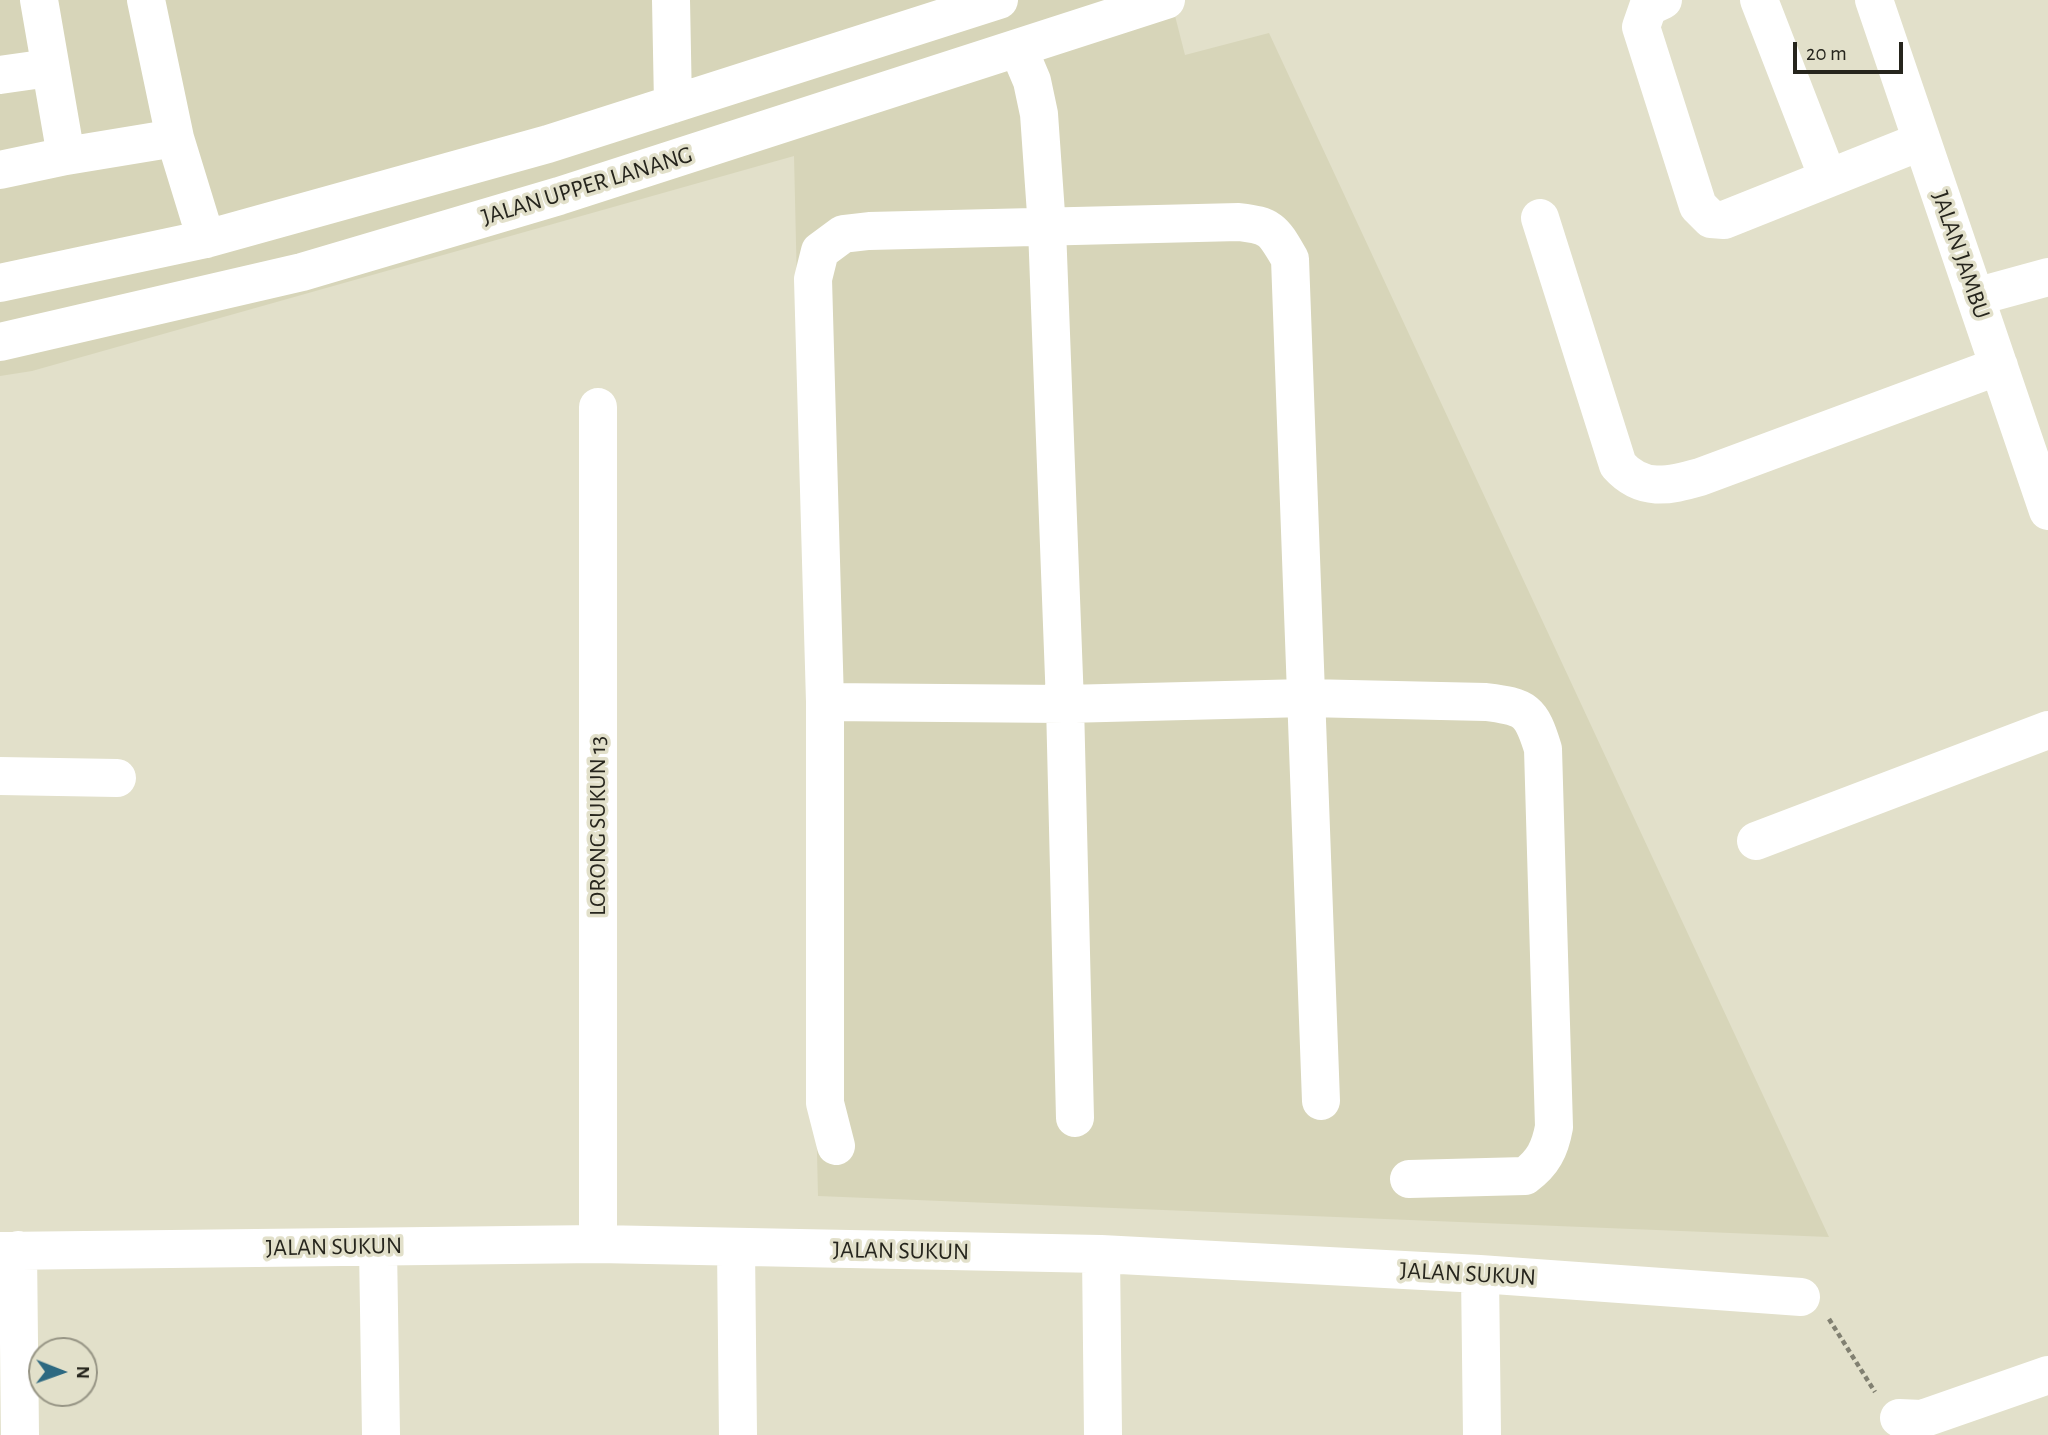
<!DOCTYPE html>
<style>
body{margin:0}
#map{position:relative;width:2048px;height:1435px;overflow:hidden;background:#e2e0ca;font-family:"Alegreya Sans",sans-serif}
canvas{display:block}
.north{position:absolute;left:28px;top:1337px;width:70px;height:70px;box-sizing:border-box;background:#e2e0ca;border:2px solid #979585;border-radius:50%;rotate:91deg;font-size:19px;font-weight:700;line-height:28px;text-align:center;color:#26251d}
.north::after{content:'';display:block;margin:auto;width:24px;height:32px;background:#2d6981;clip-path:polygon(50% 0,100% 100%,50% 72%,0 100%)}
.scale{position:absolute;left:1793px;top:42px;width:110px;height:32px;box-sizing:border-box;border:4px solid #26251d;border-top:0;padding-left:9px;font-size:21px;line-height:24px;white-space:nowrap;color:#26251d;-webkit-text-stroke:5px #e2e0ca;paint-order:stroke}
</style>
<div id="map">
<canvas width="2048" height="1435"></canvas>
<div class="north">N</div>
<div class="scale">20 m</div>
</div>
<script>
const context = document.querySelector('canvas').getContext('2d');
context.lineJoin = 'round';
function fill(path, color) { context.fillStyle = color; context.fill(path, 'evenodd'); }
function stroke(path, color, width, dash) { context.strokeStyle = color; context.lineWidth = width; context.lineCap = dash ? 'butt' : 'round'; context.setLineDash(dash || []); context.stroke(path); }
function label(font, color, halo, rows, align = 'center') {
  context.font = font + ' "Alegreya Sans",sans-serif'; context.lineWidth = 7; context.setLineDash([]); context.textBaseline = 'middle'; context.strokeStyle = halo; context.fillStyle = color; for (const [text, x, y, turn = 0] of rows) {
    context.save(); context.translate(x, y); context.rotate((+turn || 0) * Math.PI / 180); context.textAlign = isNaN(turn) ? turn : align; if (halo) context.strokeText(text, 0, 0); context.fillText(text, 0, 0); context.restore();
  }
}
fill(new Path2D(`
 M0 0H1171L1185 55 1269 33 1829 1237 818 1196 794 156 32 371 0 376Z`), '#d7d5b9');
stroke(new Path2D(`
 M1829 1319 1875 1392`), '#818071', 4.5, [5, 3.5]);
stroke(new Path2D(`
 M39 0 66 156
 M146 0 175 138 206 239
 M671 0 673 104
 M1663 0 1648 7 1641 27 1698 206 1711 219 1724 220 1922 141
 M1759 0 1828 178
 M1874 0 2048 511
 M1018 48 1032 81 1039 114 1047 228 1065 704 1075 1118
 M0 75 49 68
 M0 170 66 156 175 138
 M1540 218 1618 465C1642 492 1668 486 1700 477L1999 366
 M0 283 206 239 548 144 999 0
 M1975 297 2048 277
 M0 342 302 272 559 196 1166 0
 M598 407V1244
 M825 702 1065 704 1306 698 1486 702C1526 707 1531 710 1543 749L1554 1127C1550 1149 1543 1163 1525 1176L1409 1179
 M0 776 117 778
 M1756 841 2048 730
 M836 1146 825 1103V702L813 279 820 251 843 234 869 231 1239 222C1272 226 1273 230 1290 259L1321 1101
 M378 1247 381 1435
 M736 1247 738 1435
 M18 1250 20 1435
 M0 1251 598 1244 1101 1254 1480 1274 1801 1297
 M1101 1254 1103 1435
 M1480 1274 1482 1435
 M1899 1418 1922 1419 2048 1375`), '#fff', 38);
label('24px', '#26251d', '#e2e0ca', [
 ["JALAN UPPER LANANG",587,186,-17],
 ["JALAN JAMBU",1961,255,71],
 ["LORONG SUKUN 13",598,826,-90],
 ["JALAN SUKUN",334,1247,-1],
 ["JALAN SUKUN",901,1251,1],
 ["JALAN SUKUN",1468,1274,3]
]);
</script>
